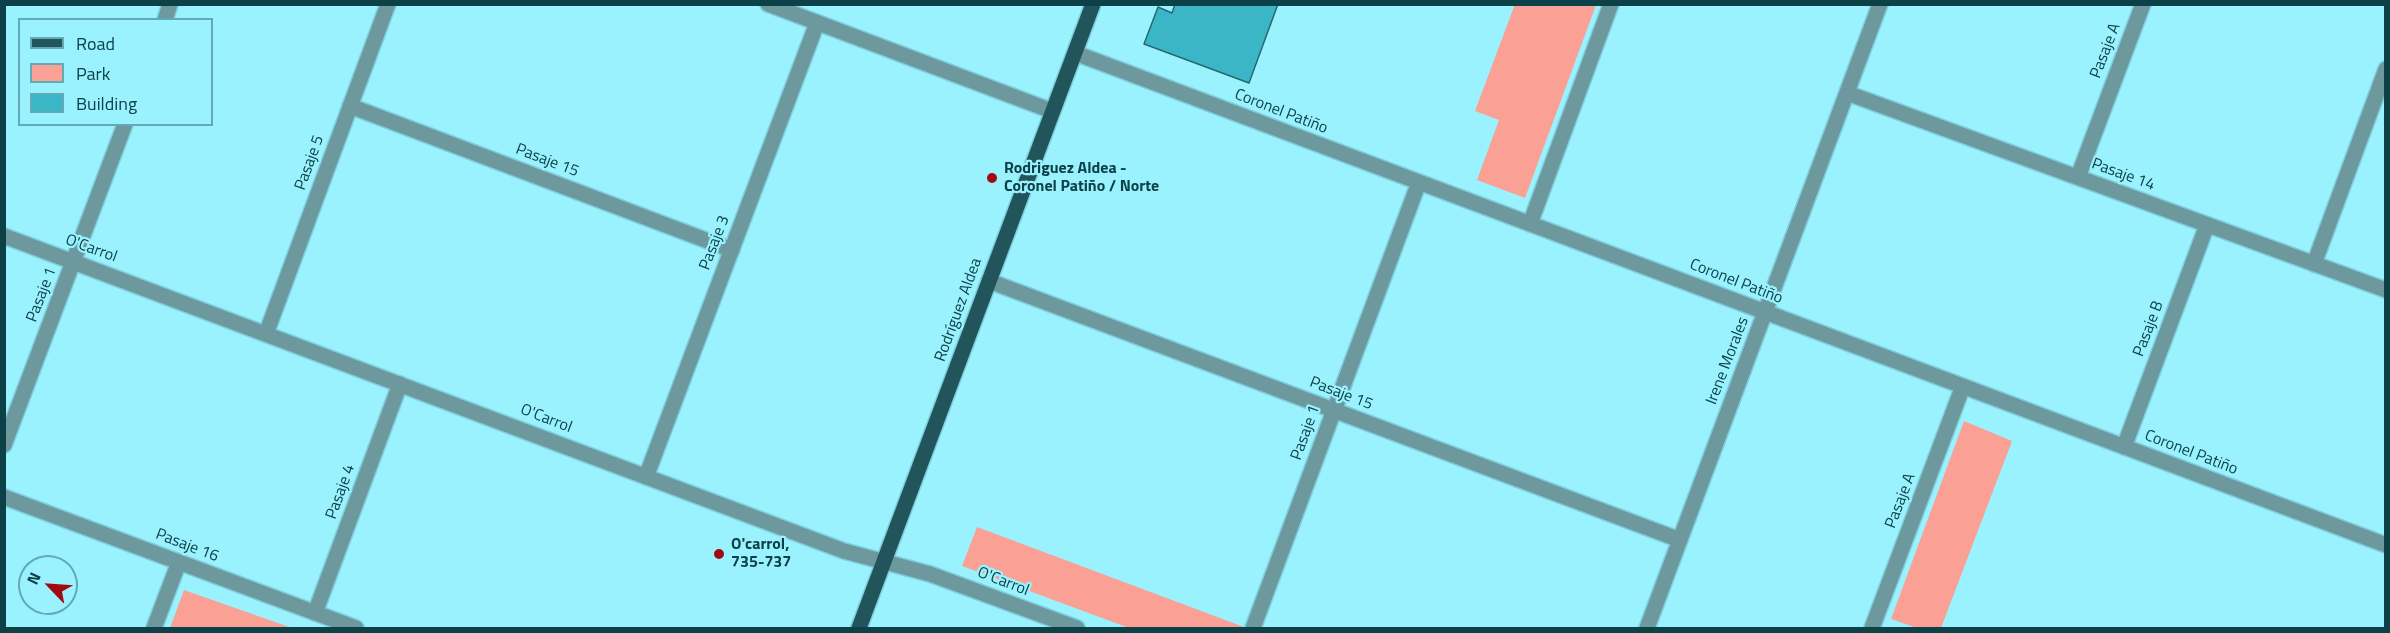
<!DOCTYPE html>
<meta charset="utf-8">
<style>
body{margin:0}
#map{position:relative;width:2390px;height:633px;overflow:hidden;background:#9bf2ff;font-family:"Titillium Web",sans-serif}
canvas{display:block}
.frame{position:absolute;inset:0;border:6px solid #0c4148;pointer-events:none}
.legend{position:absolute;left:18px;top:18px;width:195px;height:108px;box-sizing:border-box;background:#9bf2ff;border:2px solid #62abb6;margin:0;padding:8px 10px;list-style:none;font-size:18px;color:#0c4148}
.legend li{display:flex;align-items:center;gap:12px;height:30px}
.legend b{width:30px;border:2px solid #62abb6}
.north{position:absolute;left:18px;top:555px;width:60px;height:60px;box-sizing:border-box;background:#9bf2ff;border:2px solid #62abb6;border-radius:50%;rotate:295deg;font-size:16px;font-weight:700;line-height:24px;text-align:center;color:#0c4148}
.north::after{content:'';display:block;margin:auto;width:21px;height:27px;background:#a30911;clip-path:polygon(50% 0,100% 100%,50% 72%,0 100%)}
</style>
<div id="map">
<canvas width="2390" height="633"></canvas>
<div class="frame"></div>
<ul class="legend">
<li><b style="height:8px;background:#22545b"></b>Road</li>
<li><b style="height:16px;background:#faa095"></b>Park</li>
<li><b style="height:16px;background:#3bb6c6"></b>Building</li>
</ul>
<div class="north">N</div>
</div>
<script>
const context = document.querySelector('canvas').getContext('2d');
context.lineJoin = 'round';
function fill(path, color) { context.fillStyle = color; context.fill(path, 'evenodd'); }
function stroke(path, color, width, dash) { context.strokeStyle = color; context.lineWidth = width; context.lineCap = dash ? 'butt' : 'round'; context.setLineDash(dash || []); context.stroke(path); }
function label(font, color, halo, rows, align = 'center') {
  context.font = font + ' "Titillium Web",sans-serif'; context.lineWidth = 4.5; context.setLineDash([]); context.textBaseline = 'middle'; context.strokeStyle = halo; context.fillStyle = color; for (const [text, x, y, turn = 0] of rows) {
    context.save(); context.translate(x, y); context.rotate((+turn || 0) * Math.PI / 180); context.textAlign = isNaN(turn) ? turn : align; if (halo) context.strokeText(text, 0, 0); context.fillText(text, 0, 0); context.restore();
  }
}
fill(new Path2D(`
 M1515 4 1596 5 1525 198 1477 180 1499 120 1475 111Z
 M1964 421 2012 441 1941 628H1917L1891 619Z
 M977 527 1244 627V628H1129L962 566Z
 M184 590 292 628H170Z`), '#faa095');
const building = new Path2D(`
 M1175 4H1278L1249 83 1144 44 1158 7 1172 13Z`);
fill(building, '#3bb6c6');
stroke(building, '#296870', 1.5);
const minor = new Path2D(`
 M768 4 1052 111
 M165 20 170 4
 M1075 53 2386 545
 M1847 93 2386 290
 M350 106 732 250
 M2078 177 2143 4
 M1530 224 1611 4
 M4 236 844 551 930 574 1077 628
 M2314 264 2386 69
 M989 281 1680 540
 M266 334 388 4
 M4 445 125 124
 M2124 447 2207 225
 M646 477 817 23
 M4 497 356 628
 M315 613 400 384
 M154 628 179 562
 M1253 628 1419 182
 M1647 628 1880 4
 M1872 628 1963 386`);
const major = new Path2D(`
 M859 628 1093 4`);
stroke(minor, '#7ecfda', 18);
stroke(major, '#7ecfda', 18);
stroke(minor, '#6c989e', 15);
stroke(major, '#22545b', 15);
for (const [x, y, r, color] of [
 [992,178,6,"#a30911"],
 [719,554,6,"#a30911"]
]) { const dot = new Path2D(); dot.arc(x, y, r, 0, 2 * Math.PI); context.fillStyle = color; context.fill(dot); stroke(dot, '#9bf2ff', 2); }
label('16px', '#0c4148', '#9bf2ff', [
 ["Pasaje A",2106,51,-69],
 ["Coronel Patiño",1281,112,21],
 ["Pasaje 15",547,161,21],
 ["Pasaje 5",310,163,-70],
 ["Pasaje 14",2123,175,20],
 ["Pasaje 3",715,243,-69],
 ["O'Carrol",91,249,20],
 ["Coronel Patiño",1736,282,21],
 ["Pasaje 1",42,295,-69],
 ["Rodríguez Aldea",959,310,-70],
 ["Pasaje B",2149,329,-69],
 ["Irene Morales",1728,361,-69],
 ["Pasaje 15",1341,394,21],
 ["O'Carrol",546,419,21],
 ["Pasaje 1",1306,433,-70],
 ["Coronel Patiño",2191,453,21],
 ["Pasaje 4",341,492,-70],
 ["Pasaje A",1901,501,-69],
 ["Pasaje 16",187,546,21],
 ["O'Carrol",1003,582,21]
]);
label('bold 16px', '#0c4148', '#9bf2ff', [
 ["Rodriguez Aldea -",1004,169],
 ["Coronel Patiño / Norte",1004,187],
 ["O'carrol,",731,545],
 ["735-737",731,563]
], 'left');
</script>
